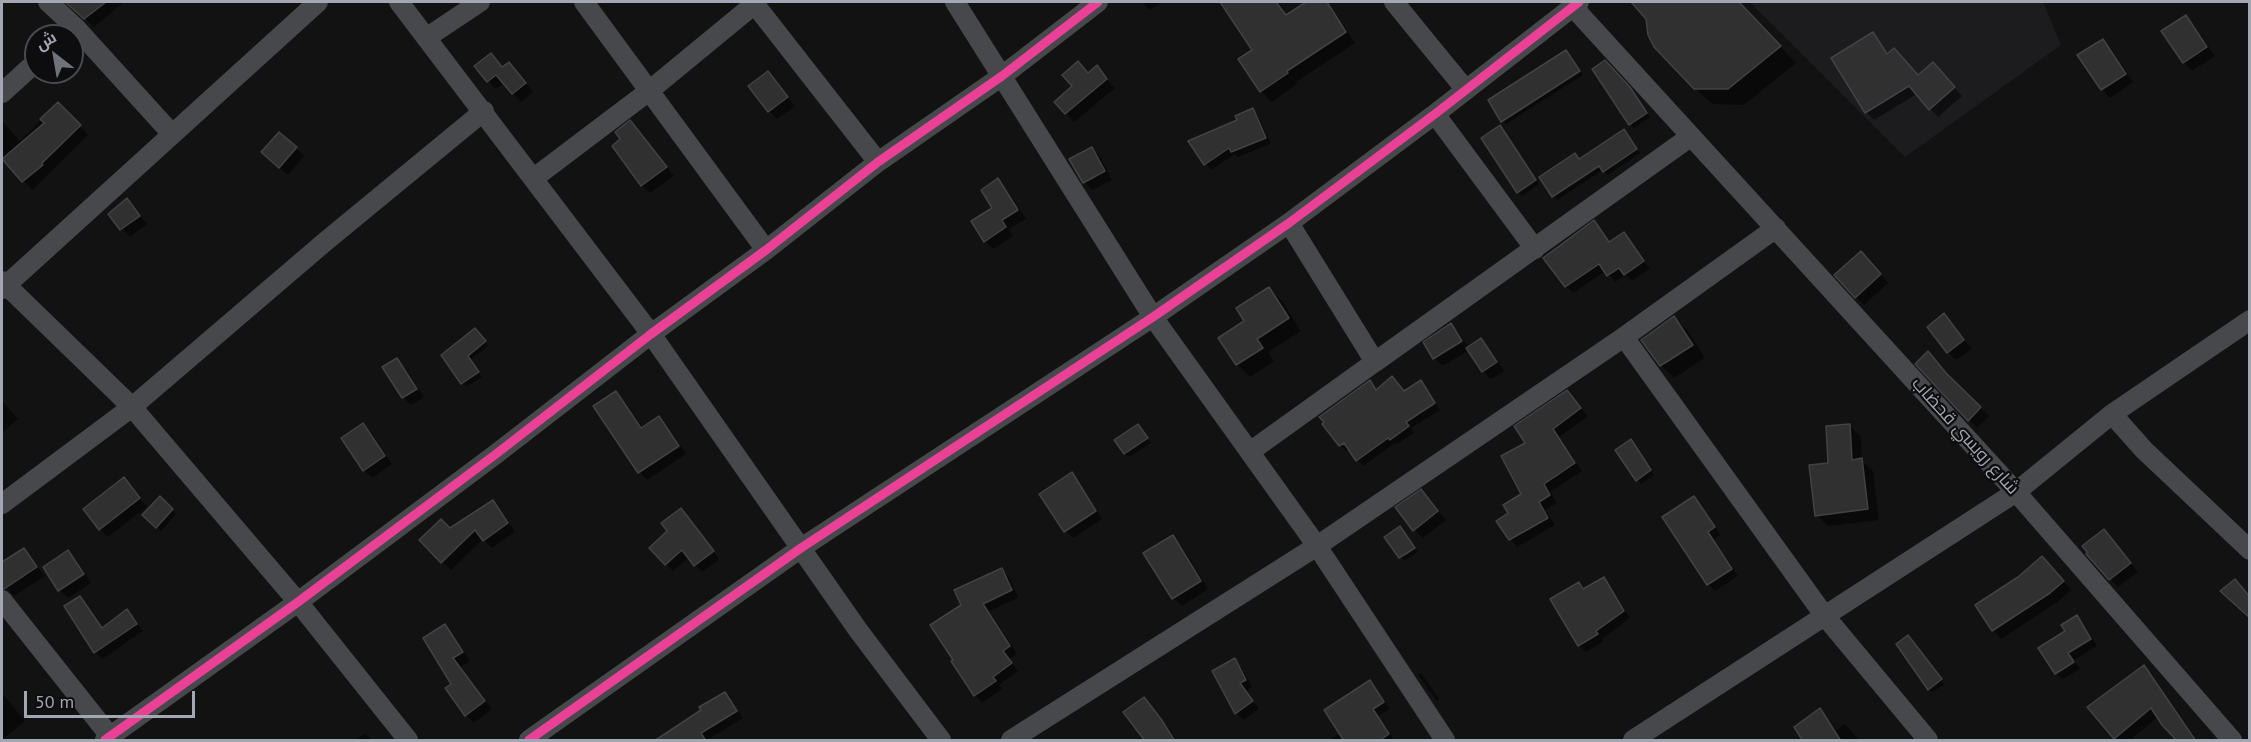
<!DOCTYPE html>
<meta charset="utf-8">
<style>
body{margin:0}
#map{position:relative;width:2251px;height:742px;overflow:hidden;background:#121212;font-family:"PT Sans",Cairo,sans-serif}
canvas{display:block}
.frame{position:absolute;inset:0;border:3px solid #a3a6b3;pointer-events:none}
.north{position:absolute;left:24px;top:24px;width:60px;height:60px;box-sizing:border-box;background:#0d0c0e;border:2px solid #494a50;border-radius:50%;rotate:329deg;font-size:16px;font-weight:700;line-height:24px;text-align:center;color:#a3a6b3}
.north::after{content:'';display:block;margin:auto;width:21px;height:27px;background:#70727b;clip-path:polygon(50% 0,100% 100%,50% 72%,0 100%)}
.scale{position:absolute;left:24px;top:691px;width:171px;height:27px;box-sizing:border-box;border:3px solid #a3a6b3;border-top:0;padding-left:8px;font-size:18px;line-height:21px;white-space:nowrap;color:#a3a6b3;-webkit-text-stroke:4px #0d0c0e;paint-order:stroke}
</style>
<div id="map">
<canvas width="2251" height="742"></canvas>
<div class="frame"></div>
<div class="north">ش</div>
<div class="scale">50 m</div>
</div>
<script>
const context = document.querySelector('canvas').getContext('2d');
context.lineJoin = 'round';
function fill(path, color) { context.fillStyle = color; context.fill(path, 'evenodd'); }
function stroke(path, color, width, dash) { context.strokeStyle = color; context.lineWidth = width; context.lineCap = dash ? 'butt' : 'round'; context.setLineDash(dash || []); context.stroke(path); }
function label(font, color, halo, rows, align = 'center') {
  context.font = font + ' "PT Sans",Cairo,sans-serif'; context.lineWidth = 4.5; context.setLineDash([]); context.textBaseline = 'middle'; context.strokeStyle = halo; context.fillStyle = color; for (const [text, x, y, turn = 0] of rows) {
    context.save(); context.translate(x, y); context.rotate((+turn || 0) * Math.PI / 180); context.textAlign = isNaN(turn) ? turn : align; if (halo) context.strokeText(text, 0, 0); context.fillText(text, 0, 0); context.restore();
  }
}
fill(new Path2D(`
 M1750 2H2043L2061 45 1905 157Z`), '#1c1c1e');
fill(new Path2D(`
 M72 2H124L94 27 69 3Z
 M1143 2H1164L1149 10Z
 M1228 2H1278L1288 16 1309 2H1328L1355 43 1296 82 1297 84 1272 102 1261 91 1254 50 1223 5Z
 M1639 2H1739L1796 63 1744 105 1712 104 1695 88 1647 18 1636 5Z
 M2186 17 2194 25 2215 56 2192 71 2184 62 2164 32Z
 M1873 34 1889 55 1918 77 1940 72 1962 96 1938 117 1917 94 1874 120 1866 112Z
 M2103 41 2111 49 2133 82 2110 98 2102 89 2080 56Z
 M1566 52 1583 75 1506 124 1502 121Z
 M503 68 517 72 533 92 521 102 504 83 496 89 488 81Z
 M1096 68 1115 88 1074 122 1056 102Z
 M767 73 795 106 777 119 769 111Z
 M1633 93 1650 117 1634 128 1631 124Z
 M58 104 88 135 32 190 2 156V121L20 141Z
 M1252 110 1258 116 1271 144 1238 157 1235 154 1211 170 1190 141 1239 121Z
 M630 122 674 176 650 193 642 185 622 140Z
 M1500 127 1539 184 1522 196 1483 138Z
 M1628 135 1640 153 1608 175 1603 170 1557 200 1553 196 1580 161Z
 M296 148 304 156 288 175 272 161Z
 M1092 148 1100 157 1112 180 1092 190 1084 182Z
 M998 180 1006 189 1026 219 1009 229 1013 236 993 249 985 241 994 208Z
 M127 200 147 224 130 237 110 214Z
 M1594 222 1610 243 1623 234 1650 269 1632 281 1626 275 1615 282 1606 271 1573 293 1566 286Z
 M1869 261 1888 283 1864 305 1856 297Z
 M1269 289 1282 301 1301 331 1268 352 1274 361 1250 377 1237 364 1246 322Z
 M1944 315 1972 349 1956 360 1948 352Z
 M1674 318 1687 330 1705 358 1674 378 1661 365 1643 340Z
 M1451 325 1459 333 1469 348 1481 340 1489 349 1504 371 1491 379 1483 371 1469 350 1443 366 1434 358Z
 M479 334 488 346 470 360 482 377 466 387 443 355Z
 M397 360 405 368 424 397 411 405 403 397Z
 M1953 381 1989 416 1977 428 1969 420Z
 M1370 382 1377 391 1405 392 1421 382 1440 410 1411 428 1414 433 1397 444 1395 443 1363 466 1350 449 1346 451 1340 445Z
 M1567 392 1588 416 1559 437 1582 471 1550 492 1557 503 1545 510 1555 525 1517 547 1498 521 1510 513 1523 494Z
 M616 393 624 401 643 428 659 418 667 426 686 454 647 480 639 472Z
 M2 401 18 419 2 433Z
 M363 425 371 433 392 464 372 478 364 470Z
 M1138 426 1151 443 1129 457 1125 453Z
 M1850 426 1861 437 1862 461 1873 471 1879 520 1828 526 1817 515 1830 464Z
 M1634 445 1654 475 1641 484 1617 450Z
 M1072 474 1079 482 1102 519 1073 538 1066 531 1041 495Z
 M124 479 147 507 108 537 100 529Z
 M1421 491 1446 520 1423 538 1415 530Z
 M160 498 176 514 161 531 144 515Z
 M1694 498 1721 535 1714 539 1738 576 1715 591 1708 584Z
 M492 502 501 510 515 532 492 548 483 539 451 570 421 540 450 530Z
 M688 517 719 559 702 572 689 557 673 571 651 548Z
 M1400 528 1418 552 1404 561 1386 537Z
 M1172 537 1181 545 1208 589 1182 606 1173 598Z
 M2112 539 2138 572 2118 587 2110 579Z
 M24 550 45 576 14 596 2 581V564Z
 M68 552 76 560 91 583 68 598 60 590 45 568Z
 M2051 566 2071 590 2059 601 2001 639 1993 630 1977 605Z
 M1001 570 1009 577 1018 598 989 611 1017 654 1009 659 1018 671 999 685 1002 689 982 703 975 695 955 660 963 606Z
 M1603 579 1610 586 1630 618 1602 639 1604 641 1586 652 1579 645V584L1585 590Z
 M80 598 103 629 127 611 143 631 102 659 95 652 66 607Z
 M2077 617 2083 623 2097 646 2074 660 2080 669 2063 679 2056 673 2067 631Z
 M445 626 453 635 470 661 460 667 492 709 474 723 466 715 453 684Z
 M1911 641 1945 684 1932 692 1929 689Z
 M1234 660 1241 667 1252 687 1246 691 1259 709 1243 720 1237 713 1214 672Z
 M2144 667 2152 675 2197 740H2179L2158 717 2130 740H2117L2089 707Z
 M1421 673 1439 699 1437 701 1418 675Z
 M1370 682 1390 709 1378 716 1394 740H1329L1341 733Z
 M2 693 25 721 2 740Z
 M725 694 743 718 707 740H663Z
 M1150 706 1168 727 1176 740H1150Z
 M1820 710 1836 730 1845 724 1859 740H1808Z
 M365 733 372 740H356Z`), '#0007');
const building = new Path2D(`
 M65 2H106L84 19Z
 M1220 2H1276L1286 15 1306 2H1327L1346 32 1287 71 1288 73 1260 92 1238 59 1252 50Z
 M1631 2H1739L1781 46 1728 89H1694L1654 47 1648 35 1646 19Z
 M2186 15 2207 47 2183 63 2161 31Z
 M1873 32 1887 54 1894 48 1918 75 1933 62 1955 87 1929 110 1909 86 1865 113 1831 58Z
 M2103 39 2126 74 2101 90 2077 55Z
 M1566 50 1580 71 1501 122 1488 100Z
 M491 53 502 67 509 62 526 83 512 94 496 75 487 82 474 66Z
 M1605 60 1630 87 1647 113 1629 125 1592 69Z
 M1078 61 1088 73 1097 65 1107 79 1065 114 1054 102 1072 86 1062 75Z
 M768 71 788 97 768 112 748 86Z
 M58 102 81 125 42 163 43 165 22 182 2 159 44 123 40 119Z
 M1253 108 1266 138 1231 152 1229 148 1204 165 1188 141 1237 120 1235 116Z
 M630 120 667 167 641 186 612 146 620 139 615 132Z
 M1500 125 1536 180 1517 193 1481 138Z
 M1624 129 1637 149 1603 172 1599 166 1552 197 1539 177 1575 153 1579 159Z
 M279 132 297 147 279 168 261 152Z
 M1092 147 1105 171 1083 183 1069 159Z
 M998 178 1018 210 1002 220 1006 227 984 242 971 221 992 208 981 190Z
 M127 198 140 216 120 230 108 214Z
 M1594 220 1609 242 1624 232 1644 261 1624 275 1619 268 1607 276 1599 264 1565 287 1543 258Z
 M1861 251 1881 274 1855 298 1834 275Z
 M1269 287 1289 318 1257 339 1263 348 1236 365 1218 338 1244 321 1236 308Z
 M1944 313 1964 340 1947 353 1927 327Z
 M1674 316 1693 345 1660 366 1641 340Z
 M1451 323 1462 341 1433 359 1423 342Z
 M475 328 486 341 468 356 479 372 461 384 441 355Z
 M1481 338 1497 362 1482 372 1466 348Z
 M1928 351 1946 373 1981 407 1968 421 1915 364Z
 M397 358 417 389 402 398 382 367Z
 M1392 376 1404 391 1421 380 1435 403 1406 422 1409 426 1390 440 1388 438 1356 461 1344 443 1339 446 1322 424 1324 422 1319 417 1370 380 1376 390Z
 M1567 390 1581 408 1553 429 1575 463 1544 484 1550 495 1539 502 1548 518 1509 540 1496 521 1508 513 1503 505 1521 494 1501 456 1525 443 1514 426Z
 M616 391 641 428 659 416 679 446 638 473 593 406Z
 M363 423 385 456 363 471 341 438Z
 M1138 424 1148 438 1124 454 1114 440Z
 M1850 424 1852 460 1862 458 1868 509 1815 516 1809 465 1828 463 1826 426Z
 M1631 439 1651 470 1636 481 1615 450Z
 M1072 472 1096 511 1064 532 1039 494Z
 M124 477 140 498 99 530 83 509Z
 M1421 489 1438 511 1413 531 1395 507Z
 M160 496 173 509 156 528 142 515Z
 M1694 496 1715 527 1708 532 1732 569 1707 585 1662 517Z
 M493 500 508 523 483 541 475 530 441 563 419 540 441 519 450 528Z
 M681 508 714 551 694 566 682 550 665 565 649 548 667 531 661 523Z
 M1400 526 1415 548 1399 558 1384 537Z
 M2104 529 2131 563 2109 580 2086 554 2087 552 2082 546Z
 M1173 535 1201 581 1172 599 1143 553Z
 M24 548 37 567 4 589 2 588V562Z
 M68 550 84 574 58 591 43 567Z
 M2042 556 2064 581 2050 593 1992 631 1975 605 2018 577Z
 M1002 568 1012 590 983 604 1010 646 1003 651 1012 663 993 677 996 681 974 696 951 661 953 660 930 625 961 605 954 590Z
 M1604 577 1624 611 1596 631 1598 634 1578 646 1550 599 1579 582 1583 589Z
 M2235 579 2250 597V618L2220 591Z
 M80 596 102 628 127 609 137 624 94 653 64 606Z
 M2077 615 2091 639 2068 653 2074 662 2055 674 2038 648 2065 631 2061 625Z
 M445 624 463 652 453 658 485 701 465 716 445 688 451 684 423 638Z
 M1908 635 1942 679 1928 690 1896 644Z
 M1235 658 1246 680 1240 683 1253 701 1235 714 1212 671Z
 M2144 665 2196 741H2177L2162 725 2151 708 2114 739 2087 707Z
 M1370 680 1384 702 1373 709 1389 734 1379 741H1344L1324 710Z
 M725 692 737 711 701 733 706 741H654L701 710 699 707Z
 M1144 697 1161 719 1175 741H1145L1123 712Z
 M1820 708 1841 741H1803L1794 727Z`);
fill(building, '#303031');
stroke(building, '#424246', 1.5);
stroke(new Path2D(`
 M48 2 75 27 172 134
 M399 2 651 334 858 630 941 740
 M584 2 766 250
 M753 2 878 162
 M955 2 1153 317 1317 546 1445 740
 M1394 2 1466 90
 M1573 7 2016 492 2232 740
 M426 38 480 2
 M2 93 36 62
 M1435 114 1535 249
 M534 178 649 91 757 2
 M2 281 132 407 298 602 408 740
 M2 289 318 2
 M1624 337 1824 615 1928 740
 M1375 362 1690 137
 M2112 414 2144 450 2250 550
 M1251 451 1375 362 1289 223
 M2 504 132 407 326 241 484 111
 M2 600 113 740
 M105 740 298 602 496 454 651 334 766 250 878 162 1002 76 1098 2
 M529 740 801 548 1153 317 1289 223 1435 114 1579 2
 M1011 740 1317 546 1624 337 1776 228
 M1633 740 2016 492 2112 414 2250 320`), '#47484b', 20);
stroke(new Path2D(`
 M105 740 298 602 496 454 651 334 766 250 878 162 1002 76 1098 2
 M529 740 801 548 1153 317 1289 223 1435 114 1579 2`), '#ea4096', 9);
label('18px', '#a3a6b3', '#0d0c0e', [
 ["شارع رويسي قحضاب",1965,436,48]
]);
</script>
